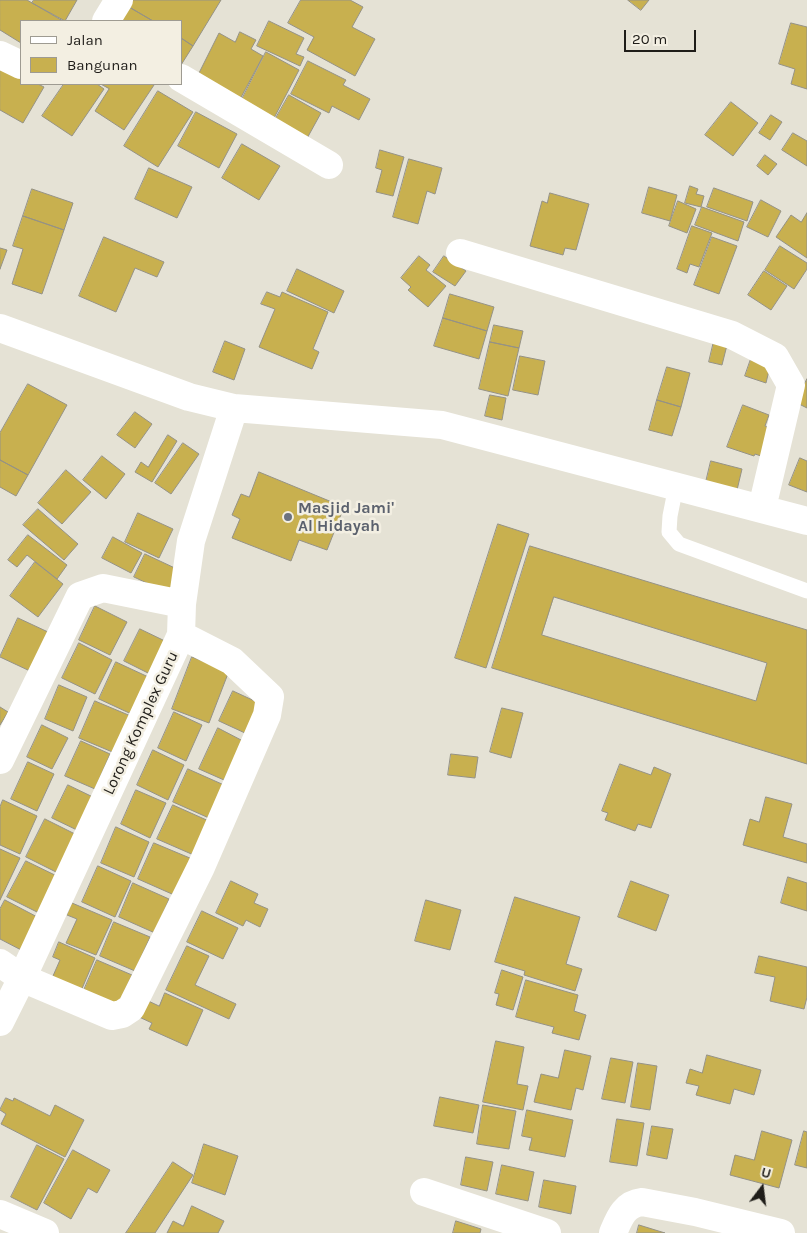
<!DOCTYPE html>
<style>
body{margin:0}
#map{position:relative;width:807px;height:1233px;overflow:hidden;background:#e5e2d5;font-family:Karla,sans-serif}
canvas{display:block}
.legend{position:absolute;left:20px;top:20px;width:162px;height:65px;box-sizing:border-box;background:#f3efe2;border:1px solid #9e9b92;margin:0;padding:6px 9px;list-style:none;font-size:15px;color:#1f1d19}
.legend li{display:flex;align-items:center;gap:10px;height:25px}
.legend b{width:25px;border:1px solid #9e9b92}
.north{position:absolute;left:737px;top:1163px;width:50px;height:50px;-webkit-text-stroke:4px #f3efe2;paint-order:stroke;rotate:15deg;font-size:14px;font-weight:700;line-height:20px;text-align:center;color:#1f1d19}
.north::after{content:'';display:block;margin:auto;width:18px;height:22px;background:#1f1d19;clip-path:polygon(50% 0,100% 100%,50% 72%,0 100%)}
.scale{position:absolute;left:624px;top:30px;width:72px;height:22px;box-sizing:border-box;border:2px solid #1f1d19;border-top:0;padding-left:6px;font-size:15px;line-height:18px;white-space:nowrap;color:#1f1d19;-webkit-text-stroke:4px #f3efe2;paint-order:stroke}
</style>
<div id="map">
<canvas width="807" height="1233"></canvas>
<ul class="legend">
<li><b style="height:6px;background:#fff"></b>Jalan</li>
<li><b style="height:14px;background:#c8b04f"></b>Bangunan</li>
</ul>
<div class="north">U</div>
<div class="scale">20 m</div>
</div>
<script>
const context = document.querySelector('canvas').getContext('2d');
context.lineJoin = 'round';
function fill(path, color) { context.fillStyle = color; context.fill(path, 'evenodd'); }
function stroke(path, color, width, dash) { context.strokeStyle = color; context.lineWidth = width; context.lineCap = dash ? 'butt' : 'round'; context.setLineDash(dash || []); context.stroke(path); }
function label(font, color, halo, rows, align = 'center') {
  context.font = font + ' Karla,sans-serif'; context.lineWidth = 5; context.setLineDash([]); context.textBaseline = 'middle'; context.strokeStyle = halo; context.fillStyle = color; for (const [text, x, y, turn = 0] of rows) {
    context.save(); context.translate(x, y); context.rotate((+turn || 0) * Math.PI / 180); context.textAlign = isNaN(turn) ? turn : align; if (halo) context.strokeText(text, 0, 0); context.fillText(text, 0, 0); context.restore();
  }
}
const building = new Path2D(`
 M0 0H27L63 21H21V43L0 30Z
 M34 0H77L65 21 32 3Z
 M133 0H221L193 46 181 38V21H153L129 7Z
 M301 0H350L363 7 352 27 375 39 355 76 307 50 314 37 288 23Z
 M628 0H649L641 10Z
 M129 7 153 21H120Z
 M269 21 304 38 296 54 304 57 300 66 257 46Z
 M791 23 807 27V89L791 84 795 69 779 64Z
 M240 32 256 40 251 49 263 56 238 103 195 81 219 33 235 42Z
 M181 38 193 46 181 65Z
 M266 52 299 70 273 120 240 103Z
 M308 61 346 80 343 85 370 99 359 120 332 106 329 113 291 94Z
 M0 63 21 74V84H38L44 87 23 123 0 110Z
 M64 84H97L104 89 72 136 42 116Z
 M101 84H153L154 85 124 130 95 111 109 89Z
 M158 91 193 112 158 167 124 146Z
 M289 95 321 113 305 142 272 125Z
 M731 102 758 123 733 156 705 135Z
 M196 112 237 134 219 168 178 146Z
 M771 115 782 122 770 140 759 133Z
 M793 133 807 141V166L782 150Z
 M242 144 280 166 259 200 222 178Z
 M380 150 404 157 393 196 376 192 382 170 376 168Z
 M765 155 777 164 768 175 757 166Z
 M409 159 442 168 435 194 427 191 418 224 393 217Z
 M149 168 192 187 177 218 135 199Z
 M690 186 698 189 696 194 704 196 701 207 685 203Z
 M649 187 677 195 670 221 642 213Z
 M714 188 753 202 747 221 707 207Z
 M32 189 73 203 64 230 23 216Z
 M550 193 589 204 576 250 565 248 563 255 530 246 542 201 547 203Z
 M761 200 781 211 768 237 747 227Z
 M678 201 696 209 687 233 669 226Z
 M702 207 744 222 738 241 695 225Z
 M807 213V258L776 237 791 215 801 222Z
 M23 216 64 230 42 294 12 284 23 249 13 246Z
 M692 226 712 233 699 267 690 264 687 273 677 269Z
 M104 237 164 262 157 277 135 268 116 312 79 296Z
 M712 237 737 246 719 294 694 285Z
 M780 246 807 263V269L794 289 765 270Z
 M0 248 7 250 0 269Z
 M419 256 430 265 426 270 446 286 428 307 408 290 411 287 401 278Z
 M444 256 466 271 455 286 433 272Z
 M297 269 344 291 334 313 287 291Z
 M764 271 787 286 771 310 748 295Z
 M267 292 280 297 282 292 328 312 313 349 319 352 312 369 259 347 275 309 261 304Z
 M450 294 494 307 487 331 443 318Z
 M443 318 487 331 479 359 434 346Z
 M494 325 523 331 519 348 490 342Z
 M225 341 245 349 234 380 213 372Z
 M714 341 727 345 722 365 709 362Z
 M490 342 519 348 508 396 479 389Z
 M520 356 545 361 538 395 513 390Z
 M752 356 771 362 766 383 745 376Z
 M667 367 690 373 681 407 657 400Z
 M807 379V408L795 402Z
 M28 384 67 405 28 475 0 460V433Z
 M490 395 506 398 502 420 485 416Z
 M657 400 681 407 672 436 649 430Z
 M743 405 769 415 765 426 776 431 767 458 755 454 754 456 727 447Z
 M135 412 152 424 135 448 117 435Z
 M168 435 177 441 152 482 135 472 141 462 148 467Z
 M183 443 199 454 171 494 155 483Z
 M102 456 125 474 106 499 83 480Z
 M800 458 807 461V492L789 485Z
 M0 460 28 475 16 496 0 487Z
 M711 461 742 469 737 490 706 482Z
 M66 470 91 492 62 524 38 503Z
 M259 472 344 507 327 550 299 540 291 561 232 538 240 519 232 515 241 494 249 497Z
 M38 509 78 544 64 560 23 525Z
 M138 513 173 529 159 558 125 542Z
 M498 524 529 534 486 668 455 658Z
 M28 535 67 565 57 579 27 555 17 567 8 560Z
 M113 537 142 553 131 573 102 558Z
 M530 546 807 630V764L492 668ZM554 597 767 663 756 701 542 635Z
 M145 554 179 570 168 593 134 577Z
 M35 562 63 584 38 617 10 596Z
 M95 606 127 622 110 655 79 640Z
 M18 618 48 632 30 671 0 657Z
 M140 629 167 642 150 674 124 661Z
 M79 643 112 660 95 694 62 678Z
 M192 657 229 671 209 723 172 709Z
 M116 662 157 681 140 718 99 699Z
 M59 685 87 697 73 731 45 719Z
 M233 691 259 703 245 733 219 721Z
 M95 701 138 719 122 756 79 738Z
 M0 707 8 712 0 725Z
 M502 708 523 713 511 758 490 752Z
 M174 712 202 725 186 761 158 748Z
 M42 725 68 738 52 769 27 757Z
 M218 728 243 741 224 780 199 769Z
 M81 741 110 754 95 789 65 776Z
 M153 750 184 765 168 800 137 785Z
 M451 754 478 757 475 778 448 775Z
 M28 762 54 774 37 811 11 799Z
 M620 764 651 775 654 767 671 774 651 828 638 824 635 831 605 820 608 813 602 811Z
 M188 769 224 785 209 818 173 802Z
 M68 785 95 798 79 831 52 818Z
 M136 790 166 803 150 838 121 824Z
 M766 797 792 804 783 837 807 844V863L743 845 750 819 759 822Z
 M3 800 37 816 20 854 0 845V807Z
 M173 805 211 822 196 856 157 839Z
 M45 819 83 838 64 876 26 857Z
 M116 827 149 842 134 877 101 863Z
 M154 843 197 861 181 898 138 879Z
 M0 849 20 858 0 900Z
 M26 861 63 879 45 916 7 897Z
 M98 866 131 881 115 917 82 902Z
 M788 877 807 883V911L781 903Z
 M231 881 258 894 254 903 268 909 260 927 246 920 243 926 216 913Z
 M631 881 669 895 656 931 618 917Z
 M133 883 169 899 155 933 119 917Z
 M515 897 580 917 566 964 582 969 575 991 524 975 525 971 495 962Z
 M5 900 43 920 27 953 0 939V909Z
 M426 900 461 910 450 950 415 941Z
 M72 903 112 920 96 955 66 943 77 919 67 915Z
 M202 911 238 928 223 959 187 942Z
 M114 922 150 937 135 971 100 956Z
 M59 942 95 958 78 998 49 985 60 960 53 957Z
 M187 946 209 956 195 985 236 1004 229 1019 166 990Z
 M759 956 807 967V997L804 1009 770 1001 775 977 755 973Z
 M97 960 132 975 115 1012 81 997Z
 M502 970 523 977 513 1010 496 1005 499 994 495 993Z
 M526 980 578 995 574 1011 586 1015 579 1040 552 1033 554 1027 516 1017Z
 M165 993 203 1010 187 1046 149 1029 152 1023 137 1016 144 999 159 1006Z
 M496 1041 524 1047 517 1084 528 1086 523 1110 483 1102Z
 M565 1050 591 1056 583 1090 576 1088 571 1110 534 1102 541 1074 558 1078Z
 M707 1055 761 1070 754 1095 734 1089 730 1104 696 1095 699 1086 686 1083 690 1069 702 1073Z
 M611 1058 633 1062 625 1103 602 1099Z
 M638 1063 657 1066 650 1110 631 1107Z
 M440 1097 479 1105 473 1133 434 1126Z
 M6 1098 13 1101 14 1098 50 1116 55 1105 84 1120 65 1157 1 1124 6 1114 0 1110Z
 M483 1105 516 1111 509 1149 477 1144Z
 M527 1110 573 1120 565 1157 529 1150 532 1138 522 1136Z
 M617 1119 644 1123 637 1166 610 1162Z
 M652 1126 673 1129 667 1159 647 1155Z
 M762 1131 792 1140 779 1188 730 1175 735 1155 754 1160Z
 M804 1131 807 1132V1168L795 1165Z
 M204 1144 238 1156 225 1195 192 1183Z
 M37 1145 64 1159 37 1210 11 1197Z
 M73 1150 110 1170 97 1193 88 1188 71 1219 44 1203Z
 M466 1157 493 1162 487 1191 461 1185Z
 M173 1162 193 1175 155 1233H126Z
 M502 1165 534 1172 528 1201 496 1194Z
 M544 1180 576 1186 571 1214 539 1207Z
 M192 1206 224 1221 218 1233H167L173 1221 183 1226Z
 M456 1221 481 1229 480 1233H453Z
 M639 1225 665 1233H637Z`);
fill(building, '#c8b04f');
stroke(building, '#959286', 1);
stroke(new Path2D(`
 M676 486 670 516 669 532 679 544 807 591`), '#fff', 15);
stroke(new Path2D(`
 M106 21 119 0
 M0 55 21 65
 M181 78 329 165
 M460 253 732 335 775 357 791 385 762 508
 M0 328 189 397 234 408 442 425 807 521
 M0 760 80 596 103 588 182 604
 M0 963 22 978 112 1016 122 1014 131 1008 201 867 267 715 270 697 232 661 181 635
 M0 1022 22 978 181 635 182 604 191 541 234 408
 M424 1192 547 1233
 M0 1214 45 1233
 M613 1233C619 1219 624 1204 642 1202L695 1212 781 1233`), '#fff', 28);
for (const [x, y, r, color] of [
 [288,517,5,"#6b7280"]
]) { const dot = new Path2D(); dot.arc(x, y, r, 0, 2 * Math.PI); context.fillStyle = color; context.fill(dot); stroke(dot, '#f3efe2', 2); }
label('bold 16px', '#5b616d', '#f3efe2', [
 ["Masjid Jami'",298,508],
 ["Al Hidayah",298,526]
], 'left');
label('16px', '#1f1d19', '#f3efe2', [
 ["Lorong Komplex Guru",141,723,-65]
]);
</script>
